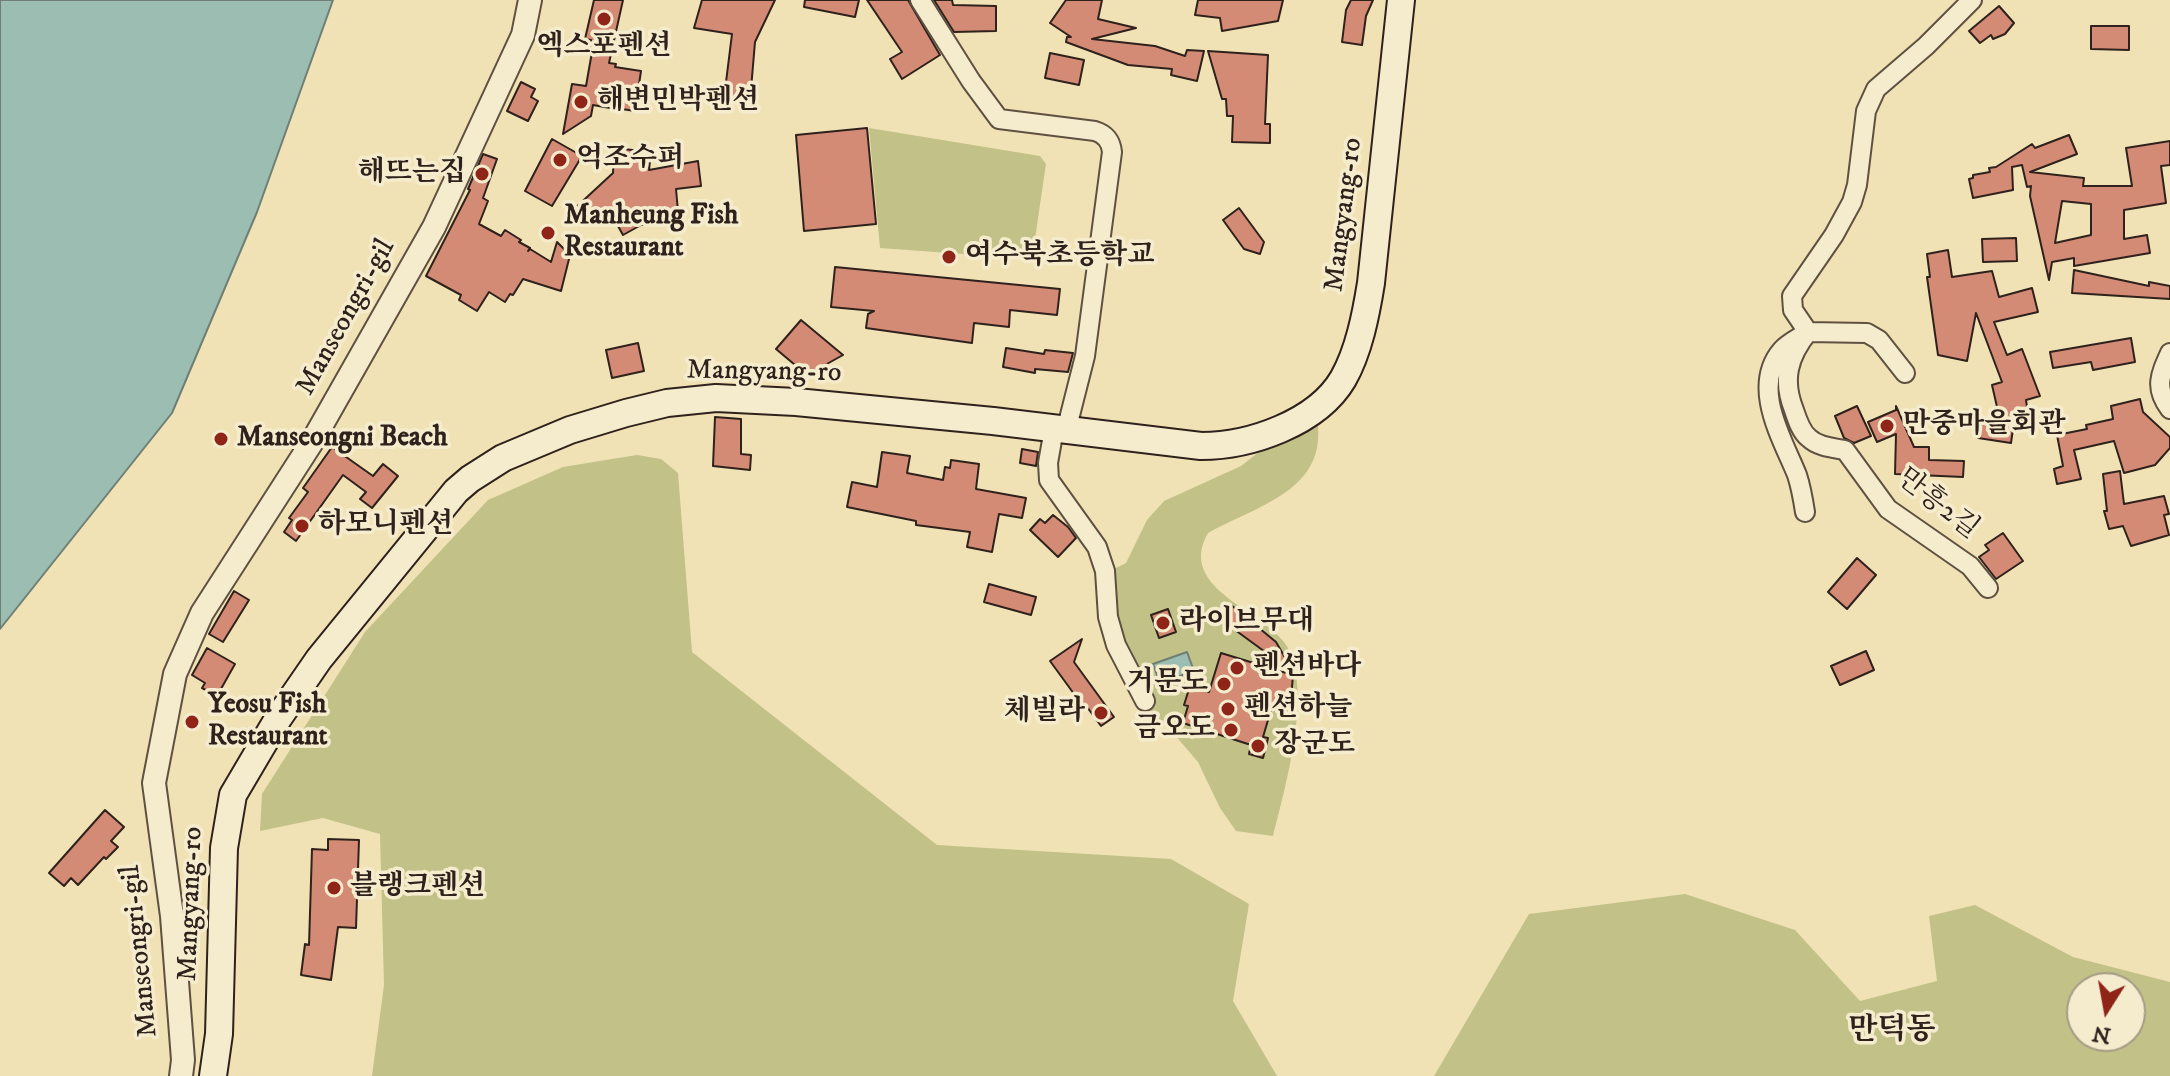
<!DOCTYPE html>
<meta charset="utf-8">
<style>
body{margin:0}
#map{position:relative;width:2170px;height:1076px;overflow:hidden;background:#f0e2b4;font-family:"IM FELL DW Pica",serif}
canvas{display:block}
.north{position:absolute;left:2066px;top:972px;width:80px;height:80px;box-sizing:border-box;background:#f5ecce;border:2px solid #a69b87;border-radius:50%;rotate:191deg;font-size:22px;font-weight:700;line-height:32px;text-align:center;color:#2f211c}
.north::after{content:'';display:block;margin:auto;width:28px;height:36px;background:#8f2418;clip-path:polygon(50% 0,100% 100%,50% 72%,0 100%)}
</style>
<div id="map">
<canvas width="2170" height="1076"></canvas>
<div class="north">N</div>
</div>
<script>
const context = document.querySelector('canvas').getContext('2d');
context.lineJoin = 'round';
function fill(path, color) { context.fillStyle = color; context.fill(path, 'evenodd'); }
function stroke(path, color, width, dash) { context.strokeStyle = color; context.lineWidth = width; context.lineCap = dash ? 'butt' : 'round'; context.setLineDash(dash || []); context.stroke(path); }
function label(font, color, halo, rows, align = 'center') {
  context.font = font + ' "IM FELL DW Pica","Noto Serif KR",serif'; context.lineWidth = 7; context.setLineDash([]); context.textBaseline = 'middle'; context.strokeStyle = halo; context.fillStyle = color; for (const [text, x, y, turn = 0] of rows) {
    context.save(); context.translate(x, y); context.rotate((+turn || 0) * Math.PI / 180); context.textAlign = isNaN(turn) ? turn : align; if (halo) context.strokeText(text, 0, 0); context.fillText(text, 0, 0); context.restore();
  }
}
fill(new Path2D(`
 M869 128 1040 156 1046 164 1032 259 880 248Z
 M1315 408C1335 489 1262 503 1208 533 1175 590 1268 611 1288 648 1312 694 1285 789 1273 836L1236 831 1220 808 1198 762 1168 727 1154 716 1130 675 1116 645 1112 570 1126 563 1147 520 1164 501 1241 466Z
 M637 455 661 459 678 473 692 652 937 845 1171 859 1249 904 1233 1001 1277 1076H372L384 985 380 834 323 818 260 831 262 794 365 632 488 500 563 467Z
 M1685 894 1795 930 1860 1001 1937 981 1929 916 1975 905 2073 957 2170 982V1076H1434L1529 914ZM2082 988H2130V1036H2082Z`), '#c1c188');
const water = new Path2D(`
 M0 0H333L257 212 172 413 0 629Z
 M1187 652 1194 671 1160 683 1153 664Z`);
fill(water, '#9bbdb2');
stroke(water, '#707f76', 2);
const building = new Path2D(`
 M594 0H623L609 63 616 64 615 67 641 71 635 111 615 108V98L610 108 593 105 591 116 563 134 572 84 586 86 592 52 589 51 591 40 585 39Z
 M702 0H775L755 42 750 101 724 98 732 34 694 28Z
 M805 0H859L855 17 804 7Z
 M867 0H908L940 55 902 79 890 59 902 52Z
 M934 0H952L953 5 996 6V31L954 32Z
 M1066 0H1102L1098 19 1136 28 1092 39 1155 46 1185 56 1187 50 1204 51 1197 81 1171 75 1172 69 1128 65 1066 42 1067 37H1071L1050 23Z
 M1198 0H1283L1278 21 1222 31 1220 18 1195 15Z
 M1351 0H1373L1366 16 1362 45 1342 42 1346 10Z
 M1999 6 2014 23 2005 34 1993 39 1991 35 1980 43 1969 31Z
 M2091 26H2129V50L2091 49Z
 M1208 51 1268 55 1265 124H1270V143L1232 142 1233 116H1227L1226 99H1222Z
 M1050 53 1084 60 1079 85 1045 78Z
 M521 82 535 89 531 97 538 101 528 121 507 111Z
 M867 128 876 224 804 231 796 135Z
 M2069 135 2077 154 2030 172 2084 178 2083 186H2132L2126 148 2170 141V165L2161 166 2166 203 2124 210V239L2147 235 2150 253 2074 266V258L2052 262 2049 280 2030 196 2031 186 2027 187 2022 165 2012 167 2013 190 1973 198 1969 179 1973 178V175L1990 172 1989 168 1996 167 2032 144 2035 148ZM2062 201 2091 204V235L2055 243Z
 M552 139 582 156 552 206 525 191Z
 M614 148 651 152 649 170 698 161 701 186 676 189 679 222 641 225 623 235 608 208 586 225 573 210 613 173Z
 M483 154 497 159 483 198 488 201 479 224 501 236 505 230 521 240 519 242 530 248 528 251 530 249 551 262 557 242 570 255 561 291 523 279 513 295 510 294 505 302 489 292 477 311 459 300 461 295 426 276 470 190 468 189Z
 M1239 208 1264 242 1260 254 1244 249 1223 220Z
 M2016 238 2017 261 1983 262 1982 239Z
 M1948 250 1952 277 1992 271 1999 297 2032 288 2038 312 1994 322 2007 355 2022 349 2040 396 2026 400 2030 427 2013 429 2011 443 1978 438 1980 417 2000 420 1992 385 2002 382 1976 313 1967 361 1938 355 1927 277H1930L1927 254Z
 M835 267 1060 289 1057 315 1010 310 1009 327 974 323 972 343 866 328 868 314 874 311 831 307Z
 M2074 270 2149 286V282L2170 286V299L2072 293Z
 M801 320 843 355 807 375 776 349Z
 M2131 338 2135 362 2093 370 2091 362 2053 368 2050 352Z
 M638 343 644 371 612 378 606 350Z
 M1006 348 1044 354 1045 350 1073 353 1068 372 1035 369V373L1003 367Z
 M2140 399 2143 412 2170 437V448L2155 465 2124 473 2114 441 2074 450 2081 479 2057 484 2054 469 2063 466 2057 435 2087 429 2086 425 2113 419 2111 406Z
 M1857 406 1871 436 1854 443 1844 438 1835 416Z
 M1896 406 1914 447H1929V460L1964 461 1963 477 1895 474 1896 434 1877 442 1868 422 1896 410Z
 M715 417 741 419V454L751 455 750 470 713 466Z
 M332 447 373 476 383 464 398 476 372 508 360 499 366 492 343 475 296 541 284 532 292 520 289 518 308 492 303 488Z
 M1022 449 1038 452 1036 466 1020 463Z
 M882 452 910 456 907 473 943 480 945 467 950 468 951 460 979 464 976 489 1026 498 1022 518 999 514 992 552 967 547 970 532 916 525V521L847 507 852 482 877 487Z
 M2120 471 2124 504 2164 496 2169 514 2164 515 2169 535 2131 546 2123 526 2109 529 2104 511H2107L2103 474Z
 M1053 515 1068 527 1076 538 1058 557 1030 530 1040 519 1045 523Z
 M2003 533 2023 561 1996 579 1979 557 1989 550 1985 545Z
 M1857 558 1876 575 1847 609 1828 592Z
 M989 584 1036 597 1031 615 984 602Z
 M234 591 249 600 223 642 209 634Z
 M1231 605 1276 642 1294 673 1220 619Z
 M1168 609 1176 632 1159 638 1151 615Z
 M1082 639 1074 662 1114 717 1101 726 1087 707 1085 709 1050 661Z
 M207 648 235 664 217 696 202 688 205 683 192 675Z
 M1866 651 1874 670 1840 685 1831 666Z
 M1221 653 1293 675 1291 699H1294L1291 714 1271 710 1263 737 1268 738 1263 758 1249 754 1251 745 1183 723 1188 706 1184 705 1190 686 1209 692Z
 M105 810 124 827 111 841 118 847 106 859 104 857 78 885 71 878 64 886 49 873Z
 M328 839 359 840 356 928 338 927 331 980 301 975 305 944 309 945 312 849 328 850Z`);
fill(building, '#d38b75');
stroke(building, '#2f211c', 2);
const minor = new Path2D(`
 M920 0 971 81 999 119 1095 131C1105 134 1111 141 1112 152L1085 356 1066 431
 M2170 353C2160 375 2154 388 2170 409
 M1905 373 1879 340 1867 333 1808 332C1788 357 1782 380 1794 410 1797 419 1801 432 1809 438 1818 447 1834 448 1845 450L1888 509 1970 566 1988 588
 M1054 429 1048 463 1049 480 1097 547 1105 571 1108 617 1116 645 1145 701
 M1805 512C1803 499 1801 487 1797 475 1783 440 1750 387 1782 350 1788 343 1799 338 1808 332L1793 310 1792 296 1834 235 1852 202 1857 185 1866 111 1876 89 1926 46 1972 0`);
const tertiary = new Path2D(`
 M181 1076 183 1060 172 916 154 783 175 674 202 613 312 442 434 227 523 35 530 0`);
const secondary = new Path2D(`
 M213 1076 219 1034 224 848 233 795 279 717 319 659 456 491 470 479 503 458 570 430 626 413 667 403 716 398 796 402 993 421 1201 446C1250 446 1317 423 1343 379 1359 351 1366 314 1371 283L1401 0`);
stroke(minor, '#5f5142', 22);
stroke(tertiary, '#5f5142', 26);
stroke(secondary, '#2f211c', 30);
stroke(minor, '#f5ecce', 18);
stroke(tertiary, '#f5ecce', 22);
stroke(secondary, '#f5ecce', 26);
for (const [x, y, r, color] of [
 [604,19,8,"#8f2418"],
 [581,102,8,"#8f2418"],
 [560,160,8,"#8f2418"],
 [482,174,8,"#8f2418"],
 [548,233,8,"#8f2418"],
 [949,257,8,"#8f2418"],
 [1887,426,8,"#8f2418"],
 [221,439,8,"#8f2418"],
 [302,526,8,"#8f2418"],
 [1163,623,8,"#8f2418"],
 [1237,668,8,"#8f2418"],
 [1224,684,8,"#8f2418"],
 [1228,709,8,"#8f2418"],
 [1101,713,8,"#8f2418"],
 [192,722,8,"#8f2418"],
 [1231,730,8,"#8f2418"],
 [1258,746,8,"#8f2418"],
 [334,888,8,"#8f2418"]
]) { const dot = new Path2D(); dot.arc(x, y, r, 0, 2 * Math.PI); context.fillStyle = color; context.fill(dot); stroke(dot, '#f5ecce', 3); }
label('bold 28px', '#2f211c', '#f5ecce', [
 ["엑스포펜션",604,48,"center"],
 ["해변민박펜션",597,102],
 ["억조수퍼",576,160],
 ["해뜨는집",466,174,"right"],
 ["Manheung Fish",564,217],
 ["Restaurant",564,249],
 ["여수북초등학교",965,257],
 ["만중마을회관",1903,426],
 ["Manseongni Beach",237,439],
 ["하모니펜션",318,526],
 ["라이브무대",1179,623],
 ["펜션바다",1253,668],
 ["거문도",1208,684,"right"],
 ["Yeosu Fish",208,706],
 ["Restaurant",208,738],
 ["펜션하늘",1244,709],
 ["체빌라",1085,713,"right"],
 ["금오도",1215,730,"right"],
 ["장군도",1274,746],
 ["블랭크펜션",350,888]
], 'left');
label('28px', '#2f211c', '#f5ecce', [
 ["Mangyang-ro",1345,215,-83],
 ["Manseongri-gil",347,318,-61],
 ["Mangyang-ro",764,373,1],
 ["만흥2길",1937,505,38],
 ["Mangyang-ro",192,904,-88],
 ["Manseongri-gil",141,951,-96]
]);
label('bold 30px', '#2f211c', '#f5ecce', [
 ["만덕동",1892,1032]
]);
</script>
